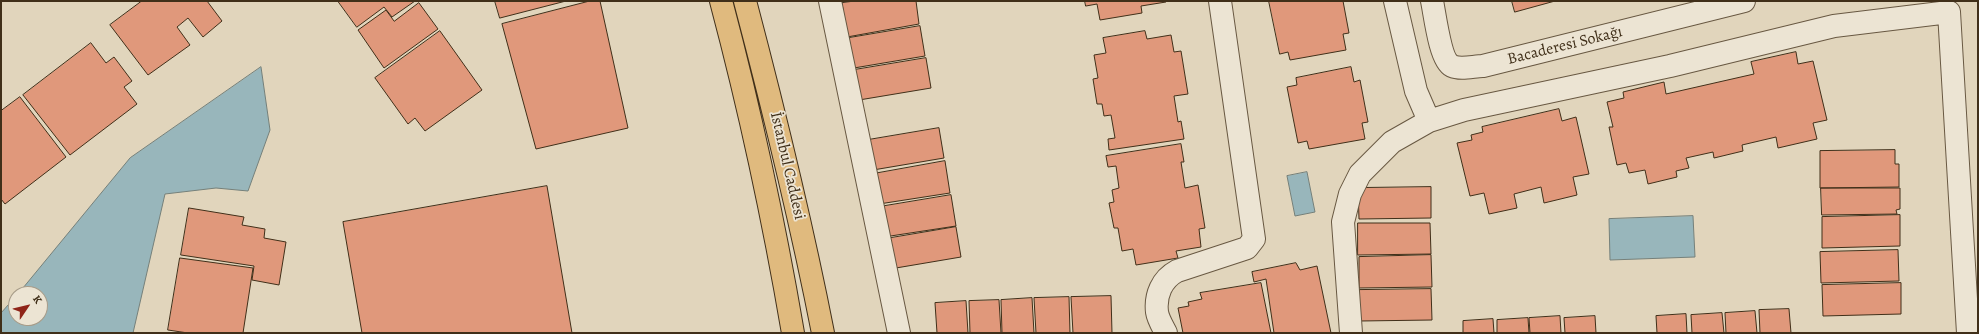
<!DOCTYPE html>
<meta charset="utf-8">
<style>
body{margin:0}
#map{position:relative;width:1979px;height:334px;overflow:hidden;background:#e1d5bc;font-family:Alegreya,serif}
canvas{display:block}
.frame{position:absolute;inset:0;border:2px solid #402f19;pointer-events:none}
.north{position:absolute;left:8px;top:286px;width:40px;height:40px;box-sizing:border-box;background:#ece4d3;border:1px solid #a79c89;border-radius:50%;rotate:55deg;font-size:11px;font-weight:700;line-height:16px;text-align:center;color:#402f19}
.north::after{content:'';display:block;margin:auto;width:14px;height:18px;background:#8f2418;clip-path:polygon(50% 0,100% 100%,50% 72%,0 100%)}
</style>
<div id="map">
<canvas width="1979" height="334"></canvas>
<div class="frame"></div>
<div class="north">K</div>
</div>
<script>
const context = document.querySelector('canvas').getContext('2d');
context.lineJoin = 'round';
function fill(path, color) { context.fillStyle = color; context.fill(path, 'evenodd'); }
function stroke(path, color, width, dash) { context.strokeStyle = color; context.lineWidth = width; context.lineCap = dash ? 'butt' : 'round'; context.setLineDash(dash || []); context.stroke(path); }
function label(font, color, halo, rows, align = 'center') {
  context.font = font + ' Alegreya,serif'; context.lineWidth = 3.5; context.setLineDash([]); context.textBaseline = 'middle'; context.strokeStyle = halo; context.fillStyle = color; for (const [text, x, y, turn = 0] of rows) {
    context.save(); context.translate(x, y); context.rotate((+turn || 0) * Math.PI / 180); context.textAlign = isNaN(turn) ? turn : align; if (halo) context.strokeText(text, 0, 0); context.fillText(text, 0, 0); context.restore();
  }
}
const water = new Path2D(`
 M261 67 270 130 248 191 216 188 165 194 133 333H1V313L16 296V318H40V294H18L130 158Z
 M1307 172 1315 212 1295 216 1287 176Z
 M1693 216 1695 257 1610 260 1609 219Z`);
fill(water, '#98b6bb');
stroke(water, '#75807a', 1);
const building = new Path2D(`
 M142 1H207L222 21 203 37 188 18 177 27 190 45 148 75 110 25Z
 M338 1H415L392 17 384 7 357 27Z
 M495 1H566L500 18Z
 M590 1H600L628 128 536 149 502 24Z
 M855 1H916L919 24 847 37 842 3Z
 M1085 1H1165L1166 2 1141 6 1142 13 1100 20 1097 4 1086 6Z
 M1269 1H1343L1349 33 1343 34 1346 50 1290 60 1288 52 1280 54Z
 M1512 1H1555L1515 12Z
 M419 3 438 29 384 68 358 30 386 10 394 21Z
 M920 26 925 56 854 68 849 38Z
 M440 31 482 90 425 131 415 118 408 124 375 78Z
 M1145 31 1147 39 1171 35 1174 52 1181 51 1188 94 1174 96 1178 122 1181 121 1184 139 1109 150 1108 139 1115 138 1111 115 1104 116 1102 104H1097L1093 79 1098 78 1094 55 1106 53 1103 38Z
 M91 43 106 63 114 57 132 81 124 87 137 104 70 155 23 95Z
 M1796 52 1798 64 1813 61 1827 120 1813 123 1817 139 1778 148 1776 137 1742 145 1743 151 1714 158 1713 152 1686 158 1689 168 1676 171 1677 177 1648 184 1645 170 1629 173 1626 163 1617 165 1609 127H1613L1607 102 1624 98 1623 92 1664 82 1666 94 1754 74 1751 62Z
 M926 58 931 88 859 100 854 70Z
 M1351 67 1354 82 1360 80 1368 122 1362 123 1365 139 1309 149 1307 141 1298 143 1287 87 1297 85 1296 78Z
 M20 97 66 157 5 204 1 199V111Z
 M1559 109 1562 121 1576 117 1589 174 1573 177 1577 195 1544 203 1541 187 1514 194 1517 208 1489 214 1484 193 1470 196 1457 143 1472 140 1471 135 1483 132 1482 127Z
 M939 128 944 158 873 170 868 140Z
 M1181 144 1184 162H1181L1185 188 1198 185 1205 228 1199 229 1201 247 1176 251 1178 258 1136 265 1133 249 1122 251 1118 228H1114L1109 203 1114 202 1112 190 1119 188 1116 166 1108 167 1106 156Z
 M1895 150V164H1899V187L1820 188V151Z
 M945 161 950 193 879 204 873 174Z
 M547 186 572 333H362L343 222Z
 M1431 187V218L1359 219 1358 188Z
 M1821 188H1900V209L1896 210 1897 214 1822 215Z
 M951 195 956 226 884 237 879 207Z
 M189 208 244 217 242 225 265 229 264 238 286 242 279 285 252 280 254 266 181 255Z
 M1900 215V246L1822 248V217Z
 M1358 223H1430L1431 254 1358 255Z
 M956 227 961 257 890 269 885 239Z
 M1898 250 1899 281 1821 283 1820 252Z
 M1431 255 1432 287 1359 288V257Z
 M180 258 253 268 243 333H188L168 330Z
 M1296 263 1300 270 1317 266 1331 333H1274L1266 279 1254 282 1252 272Z
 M1261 283 1271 333H1183L1178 308 1189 306 1188 302 1202 299 1200 293Z
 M1901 283V314L1823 316 1822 285Z
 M1431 289 1432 320 1360 321 1359 290Z
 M1111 296 1112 333H1073L1071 297Z
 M1069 297 1070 333H1036L1034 298Z
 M1032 298 1034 333H1002L1001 300Z
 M999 300 1001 333H970L969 301Z
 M966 301 968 333H937L935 303Z
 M1789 309 1791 333H1760L1759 310Z
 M1755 311 1757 333H1726L1725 313Z
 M1722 313 1724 333H1692L1691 315Z
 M1686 314 1687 333H1657L1656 316Z
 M1560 316 1561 333H1530L1529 318Z
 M1595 316 1596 333H1565L1564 318Z
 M1528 318 1529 333H1497V320Z
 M1493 319 1494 333H1463V321Z`);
fill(building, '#e0987b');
stroke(building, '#402f19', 1);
const minor = new Path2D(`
 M830 1 899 333
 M1395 1 1416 91 1429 121
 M1432 1C1435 15 1440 60 1452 66 1461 70 1474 66 1483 66L1744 1
 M1166 333C1163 327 1158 319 1157 312 1155 295 1162 279 1177 271L1247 248 1254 239 1220 1
 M1351 333 1343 222 1350 194 1360 174 1392 142 1429 121 1464 110 1670 66 1834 26 1949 12 1968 333`);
const major = new Path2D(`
 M721 1C750 110 774 222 793 333
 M745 1C774 111 801 221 823 333`);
stroke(minor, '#685842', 24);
stroke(major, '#402f19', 24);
stroke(minor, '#ece4d3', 22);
stroke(major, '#e0ba7e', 22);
label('16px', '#402f19', '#ece4d3', [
 ["Bacaderesi Sokağı",1565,46,-14],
 ["İstanbul Caddesi",787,166,77]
]);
</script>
